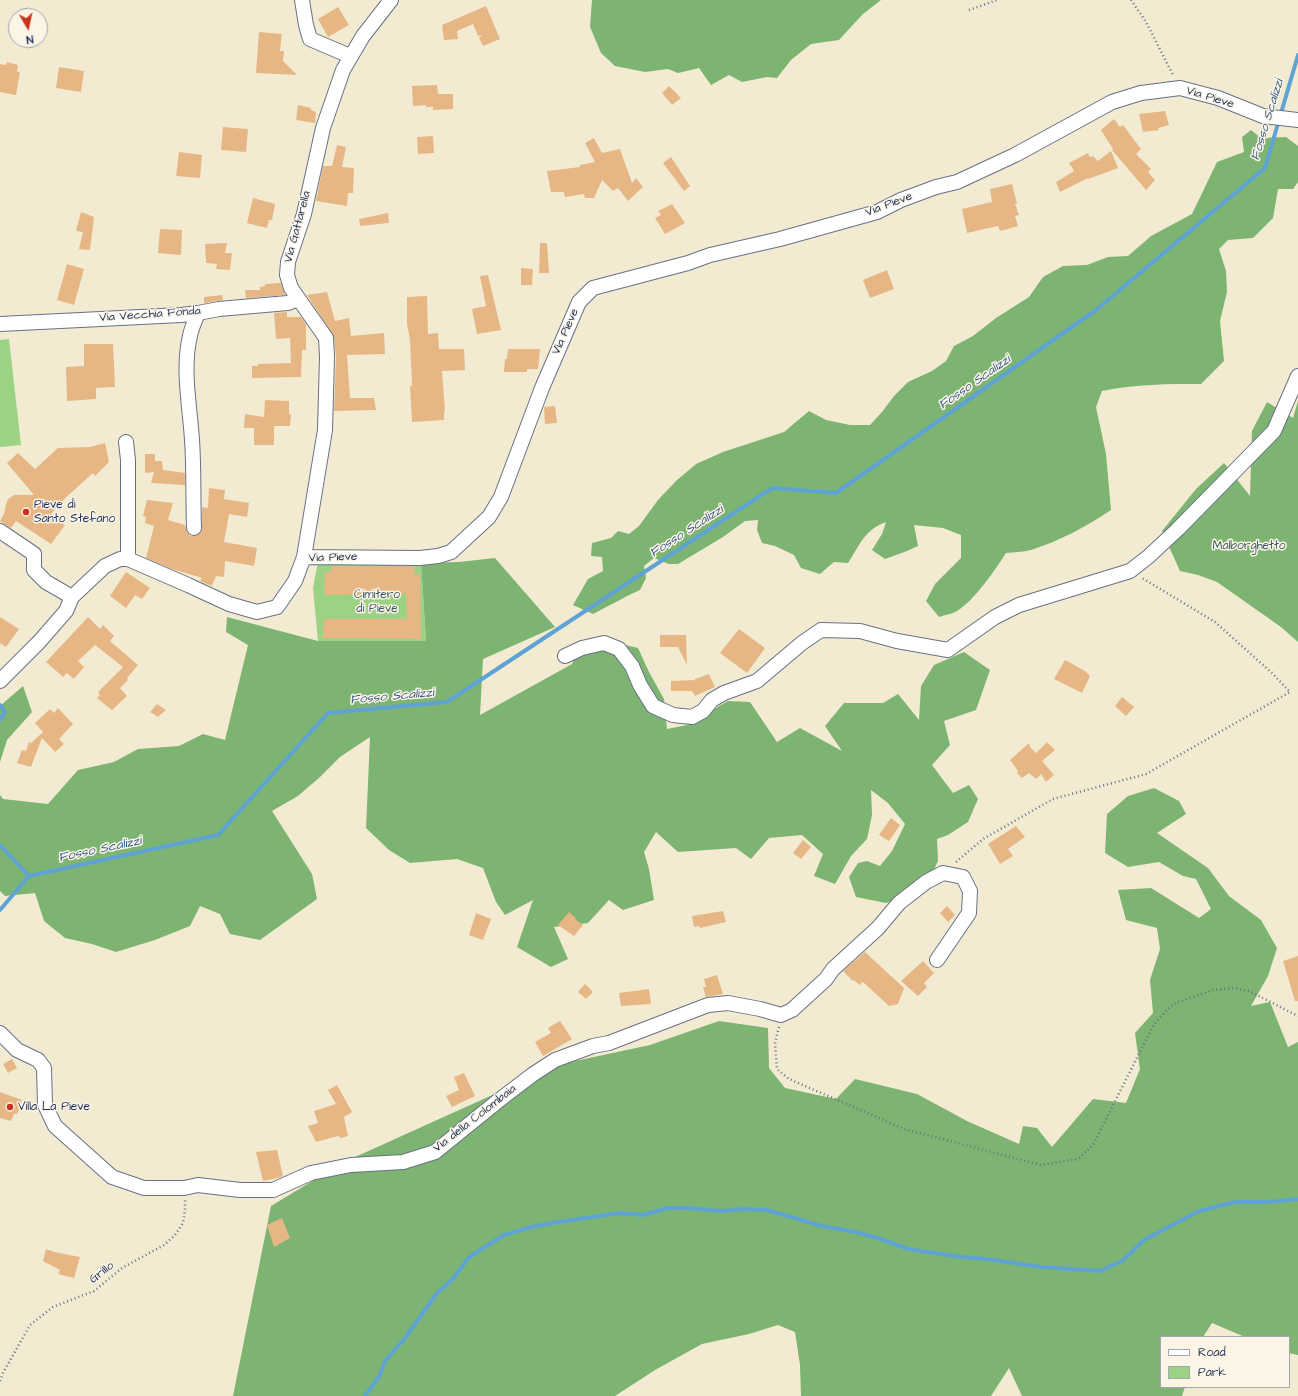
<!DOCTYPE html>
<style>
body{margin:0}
#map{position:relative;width:1298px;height:1396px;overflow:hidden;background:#f2ebd2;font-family:"Architects Daughter",sans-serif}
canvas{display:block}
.legend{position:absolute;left:1160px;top:1336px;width:130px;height:52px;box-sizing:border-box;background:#fcf5e5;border:1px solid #a2a6af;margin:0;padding:5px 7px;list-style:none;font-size:12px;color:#1b2f5e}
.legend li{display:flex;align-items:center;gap:8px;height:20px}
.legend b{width:20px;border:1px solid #a2a6af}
.north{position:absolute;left:8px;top:8px;width:40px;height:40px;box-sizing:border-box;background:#fcf5e5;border:1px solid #a2a6af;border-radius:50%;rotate:171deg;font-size:11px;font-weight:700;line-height:16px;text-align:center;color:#1b2f5e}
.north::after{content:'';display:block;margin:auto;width:14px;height:18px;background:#c8321e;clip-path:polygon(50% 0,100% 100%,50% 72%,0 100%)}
</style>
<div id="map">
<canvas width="1298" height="1396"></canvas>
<ul class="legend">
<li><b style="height:5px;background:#fff"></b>Road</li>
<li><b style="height:11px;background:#9cd284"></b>Park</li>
</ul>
<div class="north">N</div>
</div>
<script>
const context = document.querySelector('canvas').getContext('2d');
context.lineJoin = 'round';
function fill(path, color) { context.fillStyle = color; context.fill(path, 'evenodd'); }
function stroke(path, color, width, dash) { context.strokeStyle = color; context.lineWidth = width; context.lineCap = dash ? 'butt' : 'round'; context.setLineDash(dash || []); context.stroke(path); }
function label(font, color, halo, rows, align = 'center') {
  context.font = font + ' "Architects Daughter",sans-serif'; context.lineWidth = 3; context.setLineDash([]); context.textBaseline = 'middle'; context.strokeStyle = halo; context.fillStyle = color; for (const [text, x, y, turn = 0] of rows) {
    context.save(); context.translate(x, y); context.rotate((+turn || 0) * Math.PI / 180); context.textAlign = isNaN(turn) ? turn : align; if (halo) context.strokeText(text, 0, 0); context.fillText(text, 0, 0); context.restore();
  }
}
fill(new Path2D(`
 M9 339 21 445 0 447V340Z
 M318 561 421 563 426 641H318L313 588Z`), '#9cd284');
fill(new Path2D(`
 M592 0H881L863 14 839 40 811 44 791 60 777 78 767 77 742 82 729 75 711 85 699 68 678 73 668 69 645 72 615 66 601 53 590 27Z
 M1251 130 1261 138 1286 137 1298 146V182L1293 189H1278L1273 218 1253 238 1228 240 1219 249 1226 271 1227 292 1220 321 1224 361 1201 384C1168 384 1135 384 1102 391L1096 407 1106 454 1111 510C1087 526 1060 541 1031 550 1023 552 1014 552 1006 553 995 570 975 600 957 611 952 614 944 615 939 617L926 601 935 584 961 558V535L943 528 914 525 918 546 907 551 885 559 872 550 882 534 886 522C864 530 860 545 848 563L834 562 820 574 801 568 794 555 775 546 762 543 757 530 758 520 745 521 723 537 678 564H669L654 558 644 566 646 578 640 590C624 597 609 606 593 614L573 605 588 579 603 571 602 557 591 556 592 543 611 538 618 531 629 534 639 526 658 500 676 481 696 464 723 452 784 432 809 411 826 420 850 425H870L882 412 894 396 908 382 932 371 946 361 954 346 973 336 996 318 1029 297 1043 277 1063 266 1087 265 1108 257 1128 256 1151 236 1192 214 1217 162 1244 152 1242 137Z
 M1298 401V642L1281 627 1217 582 1198 575 1180 571 1162 531 1196 489 1224 463 1250 496 1252 431 1267 402 1293 418Z
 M495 558 555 627 483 659 480 715 572 664 579 646 608 641 638 648 649 672 664 699 667 729 687 725 728 701 750 702 777 742 800 728 842 751 825 726 844 703H883L898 694 919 720 921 686 934 665 964 652 990 670 976 710 944 721 950 745 932 765 953 793 969 785 978 799 968 822 948 835 937 839 938 861 925 890 886 903 856 897 849 877 858 863 867 861 880 866 892 851 905 824 888 803 871 790 872 815 867 839 851 856 835 884 814 876 823 854 802 835 769 838 751 859 736 848 678 852 656 832 644 852 649 869 654 900 623 910 609 900 588 923 554 927 568 959 551 967 517 947 533 900 505 915 496 902 483 868 457 859 410 863 389 850 366 828 370 737 340 757 320 777 298 796 272 811 312 874 317 899 260 940 230 934 220 914 200 906 190 926 155 940 116 952 92 944 65 938 44 921 35 893 5 896 0 891V795L3 799 48 804 78 770 114 762 138 749 179 746 203 734 225 740 248 645 226 632 227 617 318 641H426L421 563 459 562Z
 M23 686 32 712 7 740 0 762V706Z
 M1154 788 1179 801 1186 814 1157 833 1208 868 1229 896 1261 920 1277 948 1268 976 1251 1006 1270 1002 1288 1047 1298 1042V1355L1289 1353V1337H1245L1212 1323 1203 1337H1161V1387H1185L1182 1396H1022L1009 1368 991 1396H801L800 1365 795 1332 778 1325 749 1334 702 1344 655 1370 615 1396H233L271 1206 344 1162 561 1064 650 1045 719 1021 768 1028 769 1068 785 1088 836 1099 855 1079 917 1094 967 1121 1019 1144 1023 1126 1037 1128 1052 1147 1093 1099 1126 1103 1140 1069 1135 1033 1153 1013 1150 980 1160 949 1157 928 1126 920 1118 890 1151 888 1199 918 1211 909 1196 879 1183 876 1159 862 1128 867 1105 853 1107 814 1128 796Z`), '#7db472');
stroke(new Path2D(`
 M0 705 5 712 0 720
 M0 845 29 876
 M0 910 29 876 218 835 328 713 447 702 772 488 836 493 1096 310 1265 168 1298 55
 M365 1396 380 1375 385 1361 405 1338 437 1293 453 1279 469 1257 504 1235 531 1227 558 1222 619 1213 643 1215 668 1208H688L721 1211 744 1209 767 1210 822 1226 856 1232 881 1239 908 1249 961 1257 987 1259 1041 1267 1100 1271 1122 1261 1144 1240 1199 1211 1235 1202H1269L1298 1199`), '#5fa3d4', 4);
fill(new Path2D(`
 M486 6 500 39 483 46 479 38 482 35 478 36 473 24 457 31 458 39 444 40 442 25Z
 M338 7 349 25 328 37 318 19Z
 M259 32 282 34 280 51H284L283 61 297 75 256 73Z
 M7 62 18 65 17 72H20L16 95 0 92V64L6 65Z
 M59 67 84 71 81 92 56 88Z
 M437 85 438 94H453V109L433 110V107H426V105L413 106 412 86Z
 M669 86 681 98 672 105 662 93Z
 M298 105 311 108V110L316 112 315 123 296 120Z
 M1165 111 1169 125 1158 128 1159 130 1143 132 1139 114Z
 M1114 119 1120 127 1123 125 1141 149 1136 154 1151 169 1148 172 1155 180 1146 190 1112 150 1113 149 1101 130Z
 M223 127 248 129 246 152 221 150Z
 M433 136 434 153 418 154 417 137Z
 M594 138 602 153 620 149 632 183 636 178 643 187 628 201 618 188 613 191 602 180 594 198H585L584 194 565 197 564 192H551L547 171 580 167V165L595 162 585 143Z
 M337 145 346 147 342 167 354 168 353 193H348L347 206 316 201 323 166H332Z
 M1111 151 1118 168 1088 179V178L1060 192 1056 182 1074 171 1069 163 1088 153 1090 157 1093 156 1098 161Z
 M179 152 202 155 200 178 176 176Z
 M671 157 690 186 684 191 663 163Z
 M1012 184 1017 204H1015L1019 215 1015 216 1018 226 1000 231 998 226 967 233 962 209 992 202 990 189Z
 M253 198 275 204 272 220H269L267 228 247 223Z
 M672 204 685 223 665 234 655 218 661 215 658 211Z
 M81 212 94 217 90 250 79 249 83 232 76 231Z
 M388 213 389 223 360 226 359 219Z
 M160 229 182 230 181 255 158 253Z
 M227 243 225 253H232L230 270 216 269 217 264 206 263 205 244Z
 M540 243H547L549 273H539Z
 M67 264 84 269 74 305 57 300Z
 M521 268 533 269 532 285H521Z
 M887 270 894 289 870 298 863 280Z
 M488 275 501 330 477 334 472 309 486 306 480 276Z
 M281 283 285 295 246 298 245 290H260V287L265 286V284Z
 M327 292 335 321 349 318 351 336 384 333 385 354 347 355 350 398H374L376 410 334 411 336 357 334 337 307 295Z
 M222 295 223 300 204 303V297Z
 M427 296 428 334 438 333 439 349H464L465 370 442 371 445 411H444V420L412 422 410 386H412L410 340 407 324V297Z
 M287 312V317H301L306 324V350H302L301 377 252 378V366H258V364L291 363 290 338 276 339 274 313Z
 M84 344H113L115 387 96 388V399L67 401 66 367 84 366Z
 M508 349H540L538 369H527V372H504L505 359H507Z
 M265 400 289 401V414H291L290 426H274V445H254V428H244L245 414 264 417Z
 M555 406 557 423 545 424 544 407Z
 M105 443 109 462 95 476 93 473 62 501 51 514 65 525 51 544 16 521 11 528 0 521 4 514 6 505 8 499 14 495H34L7 463 18 453 35 469 58 448 90 447Z
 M145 454H155V461H162L163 470 185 473V485L151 483 154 472 145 473Z
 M209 488 225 490 224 499 249 503 247 517 229 514 224 542 257 548 254 566 225 561 224 577 216 576 212 586 200 581 202 578 172 569 146 558 154 526 145 523 146 517 143 516 147 500 173 503 168 520 185 525 187 532 190 536 198 535 201 532 202 528V507L208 508Z
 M331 566H414V574H420L421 639 323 638 324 619H407L406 594 324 595 325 572H331Z
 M126 572 150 588 142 599 135 595 126 608 110 596Z
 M0 617 19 629 6 647 0 643Z
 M88 617 100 629 103 625 114 636 110 641 138 665 127 678 128 680 120 688 127 696 112 710 97 698 100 695 98 692 123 667 95 645 78 661 84 667 74 679 67 673 63 677 46 662Z
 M739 629 765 648 747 673 720 653Z
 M660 635H686L687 665 678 647H660Z
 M1065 660 1085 671 1090 676 1082 693 1054 679Z
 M709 674 715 687 695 696 692 691H671V681L695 680V679Z
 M1122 697 1134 707 1126 716 1115 706Z
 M157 704 166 710 158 717 150 712Z
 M58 708 73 724 59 739 64 744 55 752 42 738 31 767 17 763 22 750 26 751 29 742 31 743 43 732 35 723 50 709 54 713Z
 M1047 742 1055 750 1042 761 1054 775 1046 782 1041 774 1036 779 1029 773 1022 778 1017 773 1018 771 1010 760 1029 743 1030 747 1036 753Z
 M891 818 900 825 889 841 879 835Z
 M1016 826 1025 837 1008 849 1013 856 1000 864 988 844Z
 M803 840 811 847 801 859 793 853Z
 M947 906 955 915 948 922 940 913Z
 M723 911 726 922 700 928 699 926 694 927 692 916Z
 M569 912 576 918 575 919 583 925 574 936 558 925Z
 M476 913 491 919 483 940 469 935Z
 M865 952 904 988 898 1004 889 1006 863 982 859 985 854 980 853 981 843 971Z
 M1298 956V1001H1295L1283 961Z
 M923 961 934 973 924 983 927 987 918 996 901 981Z
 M717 975 723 994 706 997 703 987H706L704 979Z
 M585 984 593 992 586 999 578 992Z
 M649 989 651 1004 621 1006 619 993Z
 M560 1021 572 1039 543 1056 535 1042 551 1033 548 1028Z
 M12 1059 17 1068 8 1073 3 1064Z
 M464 1073 475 1096 452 1107 446 1096 459 1090 454 1077Z
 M337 1085 352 1112 344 1117 348 1136 341 1138 338 1136 316 1142 308 1126 318 1123 314 1111 336 1104 328 1090Z
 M0 1092 22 1100 17 1114H14L11 1121 0 1118Z
 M277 1150 283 1176 278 1178 263 1181 256 1152Z
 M282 1218 290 1238 274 1247 267 1225Z
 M46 1249 54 1252 80 1257 74 1278 58 1274 60 1270 43 1261Z`), '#e6b785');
const minor = new Path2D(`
 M302 0 306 25 310 39 350 56
 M0 324 181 315 198 313 219 309 288 303 298 299
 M126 442 128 460V559
 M194 528C193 499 194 469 192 440 190 407 182 369 190 336 191 329 195 321 198 313
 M0 531 34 554V570L46 582 72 597
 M304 557 325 430 327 357 326 338 291 288 287 275 288 262 304 214 323 128 343 70 363 36 391 0
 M565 656 582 648 604 643 619 649 632 666 640 685 653 706 673 715 692 717 703 711 712 700 724 693 757 681 802 643 821 630 860 631 897 641 948 650 995 617 1019 605 1130 571 1148 557 1178 529 1274 431 1298 376
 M0 681 39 642 66 611 72 597 105 566 120 559H128L188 585 229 604 257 612 277 607 295 581 304 557 420 558 438 556 451 552 489 517 501 497 542 388 579 302 593 288 688 263 710 255 780 239 877 212 901 200 936 187 957 182 1015 155 1112 102 1141 93 1180 88 1218 98 1263 116 1298 120
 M0 1033 17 1050 38 1060 44 1068 45 1105 55 1126 112 1177 144 1188H184L198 1185 240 1190H273L311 1173 351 1165 403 1162 435 1152 498 1101 532 1075 555 1060 593 1046 609 1043 708 1005 728 1003 760 1009 781 1015 792 1010 826 979 833 969 878 928 899 903 926 882 943 873 963 877 970 891 969 913 937 960`);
stroke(minor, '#667187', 16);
stroke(new Path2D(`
 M1131 0 1146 22 1173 75
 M969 10 997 0
 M956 862 983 839 1053 799 1146 774 1290 692 1272 673 1215 622 1142 578
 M779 1027 775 1043 777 1069 789 1079 904 1129 1041 1165 1078 1159 1093 1145 1154 1024 1173 1004 1213 990 1234 988 1249 991 1298 1016
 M0 1381 3 1373 30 1325 53 1307 94 1291 122 1268 164 1245 175 1235 183 1223 185 1210V1200`), '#667187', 2.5, [1, 3]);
stroke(minor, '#fff', 14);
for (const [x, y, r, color] of [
 [26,512,4,"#c8321e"],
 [10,1107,4,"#c8321e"]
]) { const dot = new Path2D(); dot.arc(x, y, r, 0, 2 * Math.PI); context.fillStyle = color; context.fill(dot); stroke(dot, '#fcf5e5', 1.5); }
label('12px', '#1b2f5e', '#fcf5e5', [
 ["Via Pieve",1210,98,17],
 ["Via Pieve",889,205,-21],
 ["Via Gattarella",298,227,-75],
 ["Via Vecchia Fonda",150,315,-4],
 ["Via Pieve",566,332,-66],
 ["Via Pieve",333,558,-2],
 ["Via della Colombaia",475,1119,-38],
 ["Grillo",102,1273,-38]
]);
label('12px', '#1b2f5e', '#fcf5e5', [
 ["Pieve di",34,505],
 ["Santo Stefano",34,519],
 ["Villa La Pieve",18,1107]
], 'left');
label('12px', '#3b5868', '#fcf5e5', [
 ["Malborghetto",1249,546],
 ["Cimitero",377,595],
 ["di Pieve",377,609]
]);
label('italic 13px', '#335887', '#fcf5e5', [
 ["Fosso Scalizzi",1268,120,-73],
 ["Fosso Scalizzi",975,383,-35],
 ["Fosso Scalizzi",687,532,-33],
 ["Fosso Scalizzi",392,697,-5],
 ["Fosso Scalizzi",100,850,-12]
]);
</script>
